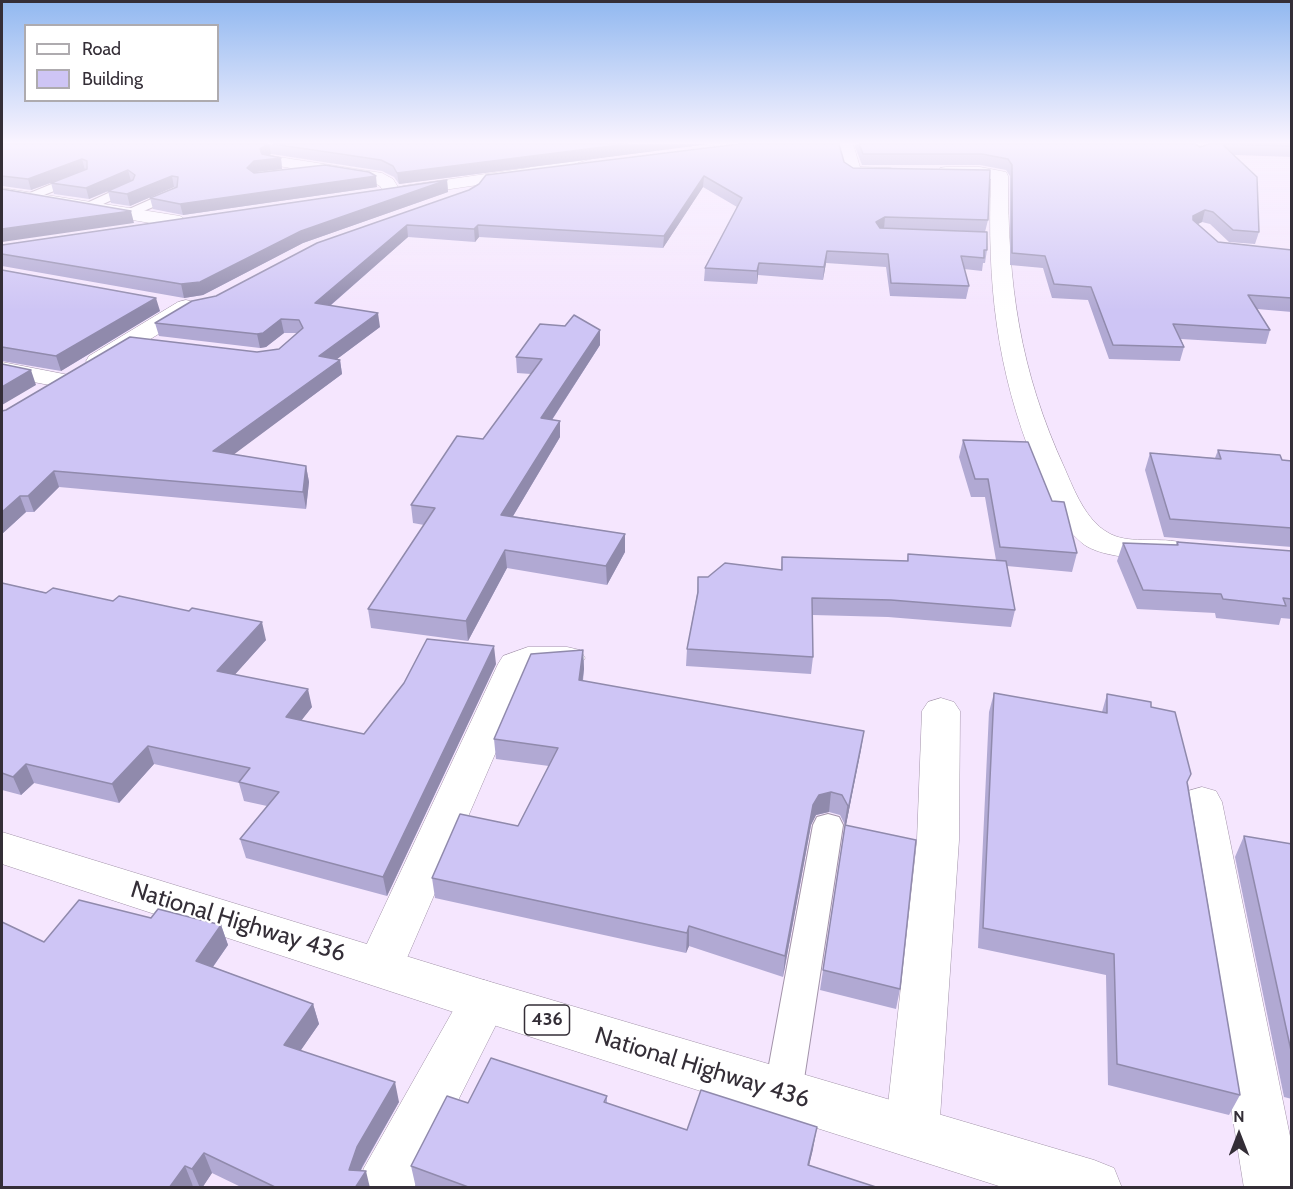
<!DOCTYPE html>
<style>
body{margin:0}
#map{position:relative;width:1293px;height:1189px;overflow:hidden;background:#f5e6fe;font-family:Cabin,sans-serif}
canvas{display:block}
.frame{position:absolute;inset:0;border:3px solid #342e37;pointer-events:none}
.legend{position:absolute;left:24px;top:24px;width:195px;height:78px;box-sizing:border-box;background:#fff;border:2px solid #aeabaf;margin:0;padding:8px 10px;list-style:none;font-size:18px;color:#342e37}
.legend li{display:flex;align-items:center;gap:12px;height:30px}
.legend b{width:30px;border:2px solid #aeabaf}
.north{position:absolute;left:1209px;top:1105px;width:60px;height:60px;-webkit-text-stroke:4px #fff;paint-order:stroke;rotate:0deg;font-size:16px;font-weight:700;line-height:24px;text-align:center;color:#342e37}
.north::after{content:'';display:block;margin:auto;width:21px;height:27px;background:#342e37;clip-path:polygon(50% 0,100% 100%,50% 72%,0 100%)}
</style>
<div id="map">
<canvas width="1293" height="1189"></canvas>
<div class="frame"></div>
<ul class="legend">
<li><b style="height:8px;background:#fff"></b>Road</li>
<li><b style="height:16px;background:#cec5f5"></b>Building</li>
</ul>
<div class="north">N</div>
</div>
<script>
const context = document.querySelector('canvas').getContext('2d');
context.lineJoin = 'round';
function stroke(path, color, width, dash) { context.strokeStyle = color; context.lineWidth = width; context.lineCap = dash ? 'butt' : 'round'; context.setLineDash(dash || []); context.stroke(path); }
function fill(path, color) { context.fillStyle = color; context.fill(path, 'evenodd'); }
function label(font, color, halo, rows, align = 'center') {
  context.font = font + ' Cabin,sans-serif'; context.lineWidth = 4.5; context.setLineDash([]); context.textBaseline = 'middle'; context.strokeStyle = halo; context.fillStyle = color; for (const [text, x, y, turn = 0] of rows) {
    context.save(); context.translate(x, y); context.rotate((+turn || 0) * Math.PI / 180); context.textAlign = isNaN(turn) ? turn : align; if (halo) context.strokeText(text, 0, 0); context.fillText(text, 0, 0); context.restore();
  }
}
const lane = new Path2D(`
 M81 172 85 173V179L31 200 26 201 20 197Z
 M130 183 136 187 134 190 90 210 85 211 78 207Z
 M174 189 179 190V196L132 216H122L120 213Z
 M828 814 839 817 843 825 802 1092 796 1104 783 1110 770 1104 764 1092 813 825 817 817Z`);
const street = new Path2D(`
 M837 144H853L860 167 891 168 899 173 891 178 847 176Z
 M272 156 382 173 393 179 401 192 392 197 386 196 380 186 371 181 266 164 264 161 266 158Z
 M946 167H980L1006 172 1008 176C1008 285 1019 369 1065 469 1074 490 1086 520 1107 532 1127 545 1157 537 1179 542L1184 549 1179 556C1156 561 1101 559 1082 543 1059 524 1046 491 1035 465 996 369 987 283 991 179L940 176 938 172 940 168Z
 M2 188 180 216 189 222 180 228 2 198Z
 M186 300 194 302 197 307 194 312 107 366 98 368 89 366 86 361 89 356 178 302Z
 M2 362 74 376 77 381 74 386 65 388 2 376Z
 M528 647H567L580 650 585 658 580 666 531 671 397 981 380 987 363 981 356 967 498 664 503 656Z
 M941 698 954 702 960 711 959 840 939 1132 931 1150 912 1158 893 1150 885 1132 917 840 922 711 928 702Z
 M1202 787 1216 791 1222 802 1292 1146V1188H1244L1182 802 1188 791Z
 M484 980 501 986 508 1001 414 1188H356L364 1168 467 986Z`);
const secondary = new Path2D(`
 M606 144H630L628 147 532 177 403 196 394 191 403 186 527 168Z`);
const primary = new Path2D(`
 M2 832 484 980 1094 1160 1114 1168 1122 1188H1005L484 1022 2 864Z`);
stroke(lane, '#a394aa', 2);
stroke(street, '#a394aa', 1);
stroke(secondary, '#a394aa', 1);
stroke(primary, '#a394aa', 1);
fill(lane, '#fff');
fill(street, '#fff');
fill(secondary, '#fff');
fill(primary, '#fff');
fill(new Path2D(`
 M2 144H709L399 184 394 177 382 171 271 154 268 156 281 158 282 169 255 172 377 187 183 215 153 209 150 198 176 187H174L130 206 111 203 108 191 114 189 89 199 54 194 51 183 31 190 2 186Z
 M739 144 844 162 853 168 988 220 985 232 940 230 987 250 985 263H983L982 271 964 269 969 286 966 299 890 296 886 267 826 263 823 280 758 275 757 284 704 281 705 268 737 207 703 187 663 248 479 237 475 242 408 237 330 306 380 327 337 359 340 360 342 374 233 454 306 466 309 482 306 509 59 487 34 512H26L2 534V411L257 352 279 349 297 333H284L266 347 260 348 159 336 155 323 216 296 317 243Z
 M854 144H1195L1200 147 1209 145 1292 144V157L1234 155 1259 232 1255 244 1229 242 1210 224 1202 222 1198 224 1218 242 1292 250V312L1257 309 1270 330 1266 344 1181 339 1184 347 1180 361 1109 359 1088 300 1052 298 1043 268 1010 265V176L1006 170 980 165H862Z
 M447 180 448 192 303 243 203 295 184 298 2 266V245Z
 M2 270 160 311 61 371 2 361Z
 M600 330V345L552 420 560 421V437L513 516 625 534V552L607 585 507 568 468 641 371 628 368 609 424 525 413 523 411 505 483 439 531 374 517 373 516 357Z
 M963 440 1052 501 1077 553 1072 572 1007 566 1015 610 1011 627 888 617 813 615V657L811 674 686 666 687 649 697 594 698 577H708L781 570 782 557 907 561 908 554 996 560 985 497H971L959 457Z
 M1218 450 1292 461V547L1164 537 1145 470 1150 453 1215 458Z
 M1177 542 1292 551V619L1281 618 1279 625 1216 618 1215 613 1137 609 1117 561 1123 543 1176 545Z
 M2 583 266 640 235 674 312 707 301 720 364 734 496 664 387 896 246 858 240 839 267 806 244 801 239 783 154 764 119 803 34 783 21 795 2 790Z
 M583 650 584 669 583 681 864 731 846 825 900 989 896 1009 820 990 845 825 840 815 829 812 816 815 811 825 783 977 689 946 686 953 435 898 432 878 518 826 549 766 496 759 494 739Z
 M994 693 1102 712 1107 694 1151 707 1188 784 1240 1095 1229 1115 1108 1085 1106 975 978 948 989 712Z
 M1244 836 1292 844V1099L1284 1097 1235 857Z
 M151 918 221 925 228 945 213 967 313 1004 319 1024 300 1051 399 1102 361 1170 370 1188H243L212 1173 202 1188H197L193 1186 44 942Z
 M607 1096V1103L687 1130 813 1149 809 1165 879 1188H416L411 1166 468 1103Z`), '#b1a9d3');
fill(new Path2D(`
 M268 144H269L271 154 262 160 260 149Z
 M627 144H709L399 184 397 173Z
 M281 158 282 169 256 172 249 179 247 168 254 161Z
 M82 159 85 170 31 190 28 179Z
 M128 170 131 181 89 199 86 188Z
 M172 176 174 187 130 206 127 194Z
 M376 176 377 187 183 215 180 204Z
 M704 176 703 187 663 248 664 236Z
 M447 180 448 192 303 243 203 295 184 298 181 284 301 231Z
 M1205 210 1202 222 1190 228 1193 216Z
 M131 211 134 223 2 242V243V229Z
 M885 217 884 229 875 234 876 222Z
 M407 225 408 237 317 317 315 303Z
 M478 225 479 237 475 242 474 229Z
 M827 251 826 263 823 280 824 267Z
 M759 263 758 275 757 284V271Z
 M156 298 160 311 61 371 56 356Z
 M378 313 380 327 321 371 319 356Z
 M281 319 284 333 266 347 260 348 257 334Z
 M600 330V345L542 435 541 418Z
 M340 360 342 374 217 467 213 451Z
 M31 370 36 385 2 405V387Z
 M560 421V437L503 533 501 515Z
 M306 466 309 482 306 509 303 492Z
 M54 471 59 487 34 512 28 496Z
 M20 496 26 512 2 534V512Z
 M625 534V552L607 585 606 566Z
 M505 550 507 568 468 641 466 621Z
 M262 622 266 640 222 689 217 671Z
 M494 646 496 664 387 896 383 877Z
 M583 650 584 669 580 699 579 680Z
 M308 689 312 707 290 735 286 717Z
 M864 731 861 750 842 845 845 825Z
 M148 746 154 764 119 803 112 784Z
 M26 764 34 783 21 795 13 777Z
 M831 792 829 812 816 815 811 825 783 977 785 956 813 805 819 795Z
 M221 925 228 945 203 981 196 961Z
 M689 926V946L686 953 687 933Z
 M313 1004 319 1024 290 1066 284 1045Z
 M395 1082 399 1102 362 1167 355 1188 349 1170 357 1147Z
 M817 1127 813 1149 804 1187 808 1165Z
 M204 1153 212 1173 202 1188H200L192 1169Z
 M185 1166 193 1186 192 1188H169Z
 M366 1171 370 1188H355Z`), '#908aac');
const building = new Path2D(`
 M2 144H268L260 149 262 154 281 158 254 161 247 168 254 173 325 165 369 172 376 176 180 204 150 198 177 187 178 177 172 176 127 194 108 191 133 180 135 175 128 170 86 188 51 183 87 169V161L82 159 28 179 2 176Z
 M273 144H627L397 173 393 166 381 160Z
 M739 144H839L844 162 853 168 990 170 988 220 885 217 876 222 880 228 987 232V250H984V258L961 256 969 286 891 283 888 254 827 251 824 267 759 263 757 271 705 268 742 198 704 176 664 236 478 225 474 229 407 225 315 303 378 313 319 356 340 360 213 451 306 466 303 492 54 471 28 496H20L2 512V411L6 410 130 337 257 352 279 349 303 328 299 320 281 319 263 333 257 334 155 323 192 301 216 296 317 243 469 190 479 184 486 175Z
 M859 144H1195L1200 147 1209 144H1292V146L1222 144 1257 177 1259 232 1233 230 1213 212 1205 210 1193 216V220L1218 242 1292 250V298L1248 295 1270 330 1173 324 1184 347 1113 345 1091 287 1054 284 1045 256 1012 253V165L1008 159 982 154H863Z
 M447 180 301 231 200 282 181 284 2 254V245Z
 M2 189 131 211 2 229Z
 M2 270 156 298 56 356 2 347Z
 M574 315 600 330 541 418 560 421 501 515 625 534 606 566 505 550 466 621 368 609 435 508 411 505 457 436 483 439 542 359 516 357 540 324 565 326Z
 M2 364 31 370 2 387Z
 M963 440 1028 442 1052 501 1064 502 1077 553 1000 547 988 479H975Z
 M1218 450 1280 455 1282 460 1292 461V528L1170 519 1150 453 1221 459Z
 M1177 542 1292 551V599L1283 598 1286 606 1223 599 1221 594 1143 590 1123 543 1178 545Z
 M908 554 1006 561 1015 610 891 600 812 598 813 657 687 649 698 592V577H708L725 563 782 570V557L908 561Z
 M2 583 46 593 53 588 113 601 119 596 189 611 192 608 262 622 217 671 308 689 286 717 364 734 404 683 427 639 494 646 383 877 240 839 279 792 239 782 250 768 148 746 112 784 26 764 13 777 2 773Z
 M583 650 579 680 864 731 845 825 916 840 900 989 823 970 848 806 842 795 831 792 819 795 813 805 785 956 689 926 687 933 432 878 460 814 518 826 558 748 494 739 531 654Z
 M994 693 1107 713V694L1151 702V707L1175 712 1191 774 1187 782 1240 1095 1117 1064 1114 954 983 928Z
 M1244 836 1292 844V1055Z
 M79 900 151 918 158 909 221 925 196 961 313 1004 284 1045 395 1082 357 1147 349 1170 366 1171 355 1188H277L204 1153 192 1169 185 1166 169 1188H2V922L44 942Z
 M491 1058 607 1096 604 1102 687 1130 701 1090 817 1127 808 1165 879 1188H471L411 1166 447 1096 468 1103Z`);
fill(building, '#cec5f5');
stroke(building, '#908aac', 1.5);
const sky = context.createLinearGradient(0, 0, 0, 310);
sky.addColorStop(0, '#91b8f0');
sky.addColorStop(0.46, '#faf4ff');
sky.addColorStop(1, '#faf4ff00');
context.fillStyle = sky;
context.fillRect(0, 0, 1293, 310);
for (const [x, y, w] of [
 [547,1020,45]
]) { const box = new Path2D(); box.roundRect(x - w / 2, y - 15, w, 30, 4.5); context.fillStyle = '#fff'; context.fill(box); stroke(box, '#342e37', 1.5); }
label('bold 18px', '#342e37', null, [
 ["436",547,1020]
]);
label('24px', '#342e37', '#fff', [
 ["National Highway 436",238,922,17],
 ["National Highway 436",702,1068,17]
]);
</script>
